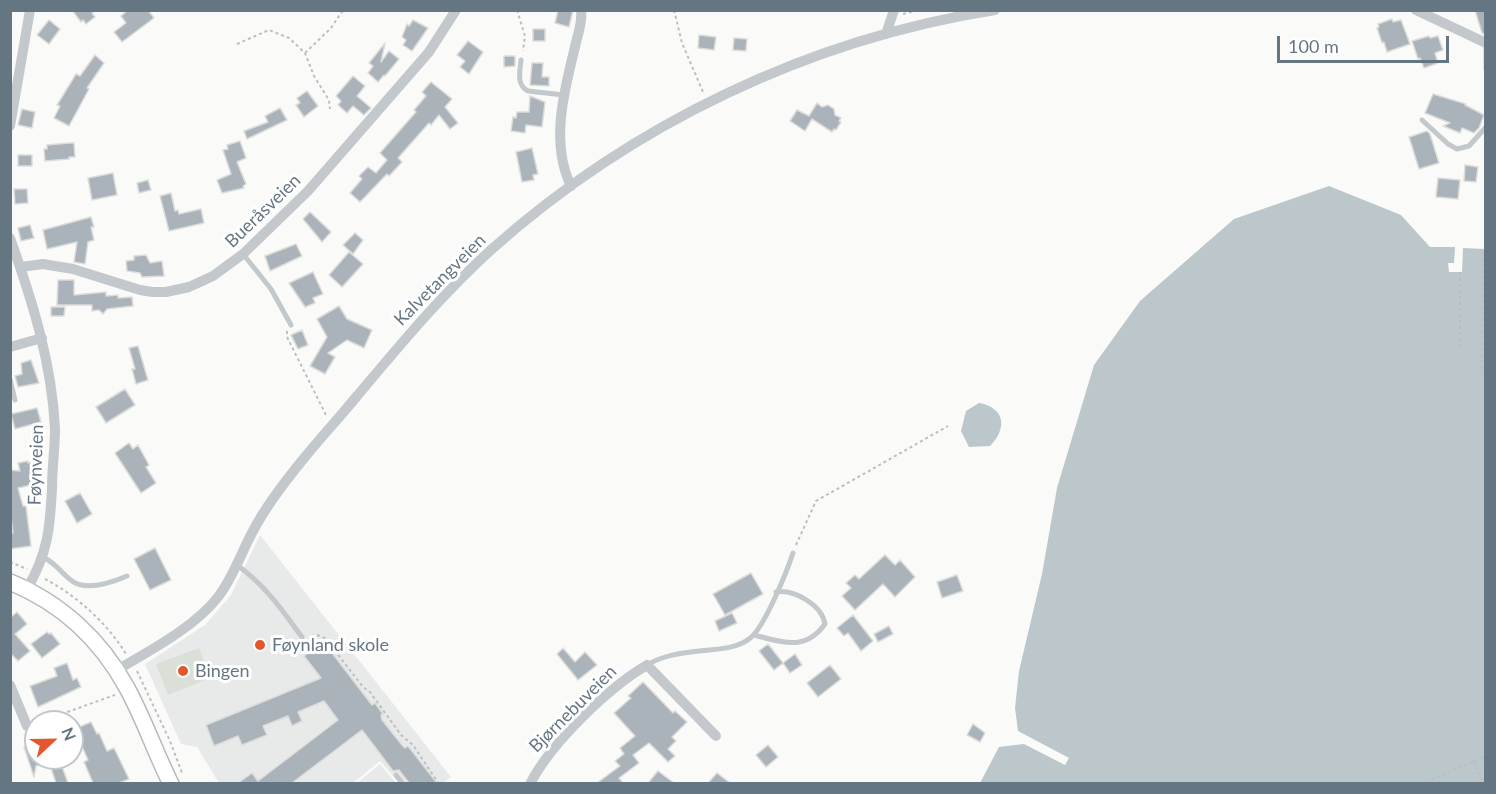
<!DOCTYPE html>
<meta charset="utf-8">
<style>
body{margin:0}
#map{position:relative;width:1496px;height:794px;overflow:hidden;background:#fafaf8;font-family:Lato,sans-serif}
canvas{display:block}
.frame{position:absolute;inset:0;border:12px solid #657683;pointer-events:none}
.north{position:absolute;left:24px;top:710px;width:60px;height:60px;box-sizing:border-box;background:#fff;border:2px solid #c1c8cd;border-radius:50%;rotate:68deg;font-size:16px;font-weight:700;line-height:24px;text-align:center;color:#657683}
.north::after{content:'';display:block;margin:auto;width:21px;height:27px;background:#e4572e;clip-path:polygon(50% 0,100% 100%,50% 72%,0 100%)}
.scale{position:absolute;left:1277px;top:36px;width:172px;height:27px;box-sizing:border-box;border:3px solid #657683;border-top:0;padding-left:8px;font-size:18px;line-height:21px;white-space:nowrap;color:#657683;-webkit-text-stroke:4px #fff;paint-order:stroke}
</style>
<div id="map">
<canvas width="1496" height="794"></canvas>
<div class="frame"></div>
<div class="north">N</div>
<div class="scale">100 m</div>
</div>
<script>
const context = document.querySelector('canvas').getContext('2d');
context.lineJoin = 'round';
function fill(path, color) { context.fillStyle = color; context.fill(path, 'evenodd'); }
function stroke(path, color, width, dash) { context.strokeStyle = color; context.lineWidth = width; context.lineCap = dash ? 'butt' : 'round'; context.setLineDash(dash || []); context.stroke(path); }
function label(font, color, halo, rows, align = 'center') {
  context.font = font + ' Lato,sans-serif'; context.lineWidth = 6; context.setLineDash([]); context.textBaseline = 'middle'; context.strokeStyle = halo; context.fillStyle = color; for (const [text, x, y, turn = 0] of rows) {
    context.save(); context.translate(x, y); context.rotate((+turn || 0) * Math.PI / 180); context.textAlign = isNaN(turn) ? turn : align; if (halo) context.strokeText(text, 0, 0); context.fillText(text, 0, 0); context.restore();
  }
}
fill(new Path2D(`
 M260 535 451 777 443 783H399L380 761 353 783H219L197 747 181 744 145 664 205 625 231 595Z
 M380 764 396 783H357Z`), '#e8e9e9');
fill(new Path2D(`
 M199 648 210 678 168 695 156 664Z`), '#dadfd7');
fill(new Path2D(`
 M1329 186 1401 215 1430 247H1455L1454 263H1448L1449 272H1462L1463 248 1485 249V783H980L999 747 1024 744 1065 765 1069 758 1018 731 1015 708 1019 671 1042 574 1057 488 1094 365 1140 301 1234 219Z
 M979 403C1006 408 1007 429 990 446L969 447 961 431 966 411Z`), '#bbc7cb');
const building = new Path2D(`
 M72 10H96L92 13 95 17 86 24 83 20 81 22Z
 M128 10H148L154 18 122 42 114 32 126 23 121 16Z
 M558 10H573L569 27 555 23Z
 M1475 10H1485V34L1482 33Z
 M1392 19 1393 22 1401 20 1410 44 1387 52 1384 42 1382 43 1377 28 1379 27 1378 24Z
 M49 20 60 29 49 44 37 35Z
 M413 20 428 28 412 51 403 45 406 40 402 37 407 24 409 26Z
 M533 29H545V41H533Z
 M699 35 716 37 714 50 698 48Z
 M1429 36 1430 38 1438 36 1443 50 1435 53 1438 63 1424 68 1420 58 1418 59 1412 41Z
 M734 38 747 39 746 51 733 50Z
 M468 41 483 52 469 74 460 67 465 61 457 55Z
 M385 43 381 62 389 51 399 59 385 76 384 75 378 82 368 73 373 66 369 63Z
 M95 55 104 63 87 88 89 89 69 126 54 118 60 106 57 105 76 74 80 76Z
 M504 56H515V66L504 67Z
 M532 63H543L542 77H549V86L530 85Z
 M353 76 365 86 357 96 371 108 364 115 353 106 347 113 338 105 341 101 336 96Z
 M431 82 452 99 445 107 458 123 450 129 439 115 431 125 429 123 398 158 402 162 389 176 387 174 360 202 350 193 362 179 359 176 368 167 376 173 387 160 380 153 416 112 414 110 426 96 422 92Z
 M307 91 318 106 304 117 296 105 300 103 297 98Z
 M1433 94 1466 104 1465 105 1484 115 1479 128 1474 133 1462 128 1460 133 1443 126 1450 123 1425 113Z
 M530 96 545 102 542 127 526 125 525 133 511 131 513 117 516 118 517 112H529Z
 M817 103 822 107 828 105 834 109 835 115 841 118 839 121 841 122 836 130 834 129 832 132 812 119 805 131 790 121 797 110 809 116Z
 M280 108 287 120 247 139 244 131 268 122 265 116Z
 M22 109 35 112 32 128 18 125Z
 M1427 131 1430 134 1439 163 1419 169 1409 137Z
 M240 141 246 158 237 162 246 184 243 186 244 188 222 193 217 180 231 174 223 150 228 149 227 145Z
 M70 143H74L75 157H69V159L45 161 44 149H47V145Z
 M532 148 538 174 533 175 534 180 522 182 516 152Z
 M18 155H32V166H18Z
 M1465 165 1478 167 1476 182 1464 181Z
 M113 173 117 195 92 200 88 178Z
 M1438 178 1460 180 1458 199 1436 197Z
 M148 180 151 190 139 193 137 183Z
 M14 189H27L28 203 15 204Z
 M171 193 175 211 178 210 179 214 201 209 204 223 169 231 160 196Z
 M310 212 331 232 322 242 303 219Z
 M91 217 94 227H91L94 240 88 242 85 264 74 262 77 242 47 249 43 230Z
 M30 225 34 238 21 241 18 228Z
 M355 233 363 240 353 254 343 245Z
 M296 244 302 256 270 271 265 256Z
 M349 252 363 264 342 287 329 275Z
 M146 255 150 263 162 261 164 276 142 277 140 273 127 271 126 261 134 260V256Z
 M313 272 323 294 313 298 315 303 305 307 289 283Z
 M58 280H74V295L106 292V296L118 295V298L132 297 133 306 107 309 103 314 99 310 92 311V305H57Z
 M339 306 347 319 372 330 364 348 347 340 328 353 335 357 325 374 310 366 327 337 317 319Z
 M51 307H65L64 316H51Z
 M302 330 308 345 298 349 291 335Z
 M138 346 148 380 136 384 132 369H135L129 348Z
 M31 360 39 383 18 387 15 376 22 374 21 363Z
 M125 389 135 405 106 423 96 407Z
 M37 408 41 422 15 429 11 414Z
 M129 443 133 449 138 445 149 465 146 467 156 483 141 493 115 453Z
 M28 461V463L35 462 40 483 18 488 23 506H26L31 546 10 549V533H13L10 508V470L20 471 18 463Z
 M80 493 92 514 77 523 65 501Z
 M155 548 171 580 150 590 134 559Z
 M885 555 895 565 900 560 915 577 895 597 883 584 855 610 842 596 851 588 846 583 855 575 859 579Z
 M751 573 763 594 725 615 713 594Z
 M957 575 963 591 942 598 937 582Z
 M17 612 27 624 15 634 30 651 18 661 10 653V618Z
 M732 613 737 623 719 631 715 621Z
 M853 615 873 641 861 651 848 633 844 636 837 628Z
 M889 626 893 634 878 642 874 634Z
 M47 632 49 634 51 633 60 644 42 658 31 644Z
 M323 641 372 705 375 703 383 714 381 715 382 720 402 745 405 748 408 746 437 783H409L399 770 393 771 362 730 292 783H238L252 773 258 781 338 720 324 701 298 712 302 721 292 726 288 716 263 726 267 735 242 745 238 736 214 746 206 725 321 678 304 656Z
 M768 644 783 663 774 670 759 651Z
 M563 648 575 662 585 652 597 665 578 680 557 654Z
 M795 654 802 665 790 673 783 663Z
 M67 663 73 680 77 678 81 687 38 707 30 686 57 676 54 668Z
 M830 665 841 679 818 697 807 683Z
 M643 682 673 713 675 711 687 722 672 737 676 741 668 749 675 756 668 762 649 743 633 755 639 763 619 778 623 783H597L620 766 615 761 624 754 620 748 635 736 614 713 631 698 628 696Z
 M91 722 97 734 99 733 107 751 114 748 129 779 119 783H93L84 762 88 760 77 735 79 734 77 728Z
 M973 724 985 733 980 742 967 735Z
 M36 743V758H59L68 783H56L49 762 36 766 34 777 24 747Z
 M768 745 778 757 766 767 756 755Z
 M658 771 674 783H648Z
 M717 773 730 783H708Z`);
fill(building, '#aab3b9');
stroke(building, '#dcdcda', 1.5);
const secondary = new Path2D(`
 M10 582C61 603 101 640 127 688 144 719 155 752 171 784`);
stroke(secondary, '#b3babf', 18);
stroke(new Path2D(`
 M517 10 525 36 523 51
 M674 10 682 43 703 92
 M903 14 918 10
 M237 44 269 30 289 38 305 53 314 76 329 100 330 109
 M305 53 331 28 343 10
 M1460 272V346
 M287 331V337L326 415
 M1482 369 1483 249
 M796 545 816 501 948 426
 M10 562 27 569
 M45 579C76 595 108 624 126 654
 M311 636 317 635 325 638 363 687 370 692 401 735 413 745 439 784
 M137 671 170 741 182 773
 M39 722 115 695
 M1474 761 1484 784
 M1426 782 1486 756`), '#bbbfc2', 2, [3, 3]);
stroke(new Path2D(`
 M1486 44V69
 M521 60C520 71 516 85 528 91L564 95
 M1422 120 1448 144 1457 149 1469 146 1486 127
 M243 254 271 289 291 325
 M10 379 15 400
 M43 557C58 565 60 572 72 581 87 592 113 582 127 576
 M237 565C267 587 281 609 302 637
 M754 635C782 642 805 652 825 624 822 605 794 589 776 592
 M647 665C663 655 682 653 700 651 716 649 736 649 749 639 764 629 787 571 793 553
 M396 775 403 784`), '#c3c8cc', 5);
stroke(new Path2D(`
 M1416 10 1486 43
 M886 34 894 10
 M10 126 30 10
 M571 186C550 143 564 91 575 47 577 36 583 23 581 10
 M10 238C32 300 52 363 55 429 55 449 52 468 52 488 50 528 48 553 27 589
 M21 267 43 264 73 269 140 290 153 292H166L189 287 213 276 243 254 308 191 429 52 456 10
 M10 347 42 338
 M117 670C149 651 195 627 218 597 233 578 241 553 253 531 267 504 286 480 305 457 322 436 340 417 357 396 400 345 442 294 492 249 632 124 810 39 995 10
 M10 685 27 726
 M530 784C551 743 608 688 647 665L716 736`), '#c3c8cc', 10);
stroke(secondary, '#fff', 15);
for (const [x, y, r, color] of [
 [260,645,6,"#e4572e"],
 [183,671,6,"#e4572e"]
]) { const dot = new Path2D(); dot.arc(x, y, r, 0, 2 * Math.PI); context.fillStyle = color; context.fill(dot); stroke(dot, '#fff', 2); }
label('18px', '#657683', '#fff', [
 ["Bueråsveien",263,211,-44],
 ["Kalvetangveien",440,280,-45],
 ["Føynveien",36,465,-88],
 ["Bjørnebuveien",573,709,-45]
]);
label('18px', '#657683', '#fff', [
 ["Føynland skole",272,645],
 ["Bingen",195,671]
], 'left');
</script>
